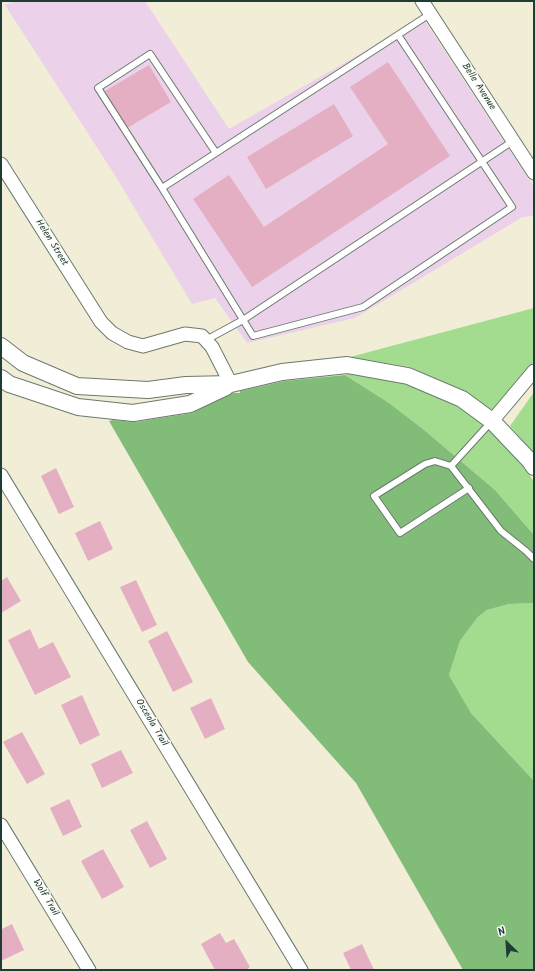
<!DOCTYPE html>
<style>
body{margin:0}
#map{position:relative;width:535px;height:971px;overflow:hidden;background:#f2edd7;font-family:Kalam,sans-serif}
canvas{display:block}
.frame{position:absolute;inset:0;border:2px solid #1f3d34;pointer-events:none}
.north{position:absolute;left:487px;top:923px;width:40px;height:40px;-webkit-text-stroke:3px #fdfcf7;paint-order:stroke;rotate:335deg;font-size:11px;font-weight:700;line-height:16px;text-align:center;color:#1f3d34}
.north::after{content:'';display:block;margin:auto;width:14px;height:18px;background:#1f3d34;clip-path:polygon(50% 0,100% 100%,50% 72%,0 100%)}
</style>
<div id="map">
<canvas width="535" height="971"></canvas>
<div class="frame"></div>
<div class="north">N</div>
</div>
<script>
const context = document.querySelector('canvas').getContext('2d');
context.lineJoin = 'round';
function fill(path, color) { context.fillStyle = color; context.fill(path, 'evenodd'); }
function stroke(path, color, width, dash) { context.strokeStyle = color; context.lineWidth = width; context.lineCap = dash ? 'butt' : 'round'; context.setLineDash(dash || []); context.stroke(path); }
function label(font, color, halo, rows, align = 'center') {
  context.font = font + ' Kalam,sans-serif'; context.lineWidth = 3; context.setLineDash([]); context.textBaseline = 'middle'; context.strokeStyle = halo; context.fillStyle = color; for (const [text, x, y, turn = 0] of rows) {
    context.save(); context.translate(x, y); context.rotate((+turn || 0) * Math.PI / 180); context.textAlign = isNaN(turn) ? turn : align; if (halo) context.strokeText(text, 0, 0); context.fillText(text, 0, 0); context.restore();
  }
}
fill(new Path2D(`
 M16 1H145L229 129 423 18 534 187V215L521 218 355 318 247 343 215 298 192 304 116 177 5 5Z`), '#ecd1ea');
fill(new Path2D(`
 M534 308V361L496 414 465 391 410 367 350 357Z
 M348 374 407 384 459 407 494 432 524 466 534 482V535L495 490 423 429 389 403 345 375Z
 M534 392V454L510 426Z
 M534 603V781L471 713 449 675 460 641 478 617 487 610 509 604Z`), '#a3dc8e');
fill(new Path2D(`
 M345 375 389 403 423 429 495 490 534 535V603L509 604 487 610 478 617 460 641 449 675 471 713 534 781V970H463L356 783 248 662 109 421 113 420 135 422 192 413 233 393H240V391L284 381Z`), '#82bc79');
fill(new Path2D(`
 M388 62 450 156 252 287 193 199 229 175 264 227 388 144 350 87Z
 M149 65 171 102 127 128 105 91Z
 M334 104 353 136 266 189 247 157Z
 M56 468 74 507 59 514 41 476Z
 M100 521 113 549 88 561 75 533Z
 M7 577 21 601 1 613V581Z
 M136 580 157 625 142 632 120 587Z
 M30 629 39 649 53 642 71 677 35 695 8 640Z
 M167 631 193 682 173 692 148 641Z
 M82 695 100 735 80 745 61 705Z
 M211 698 225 729 205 739 190 708Z
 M22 732 45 774 27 784 3 742Z
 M121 750 133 773 102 788 91 764Z
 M69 799 82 827 63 836 50 808Z
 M147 821 167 859 150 868 130 830Z
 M103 849 124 887 102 899 81 861Z
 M12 924 24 950 1 961V927L2 929Z
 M220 933 226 943 234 939 250 967 246 970H215L201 944Z
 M362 944 374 970H351L343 953Z`), '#e5afc3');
const service = new Path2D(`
 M398 35 512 207 363 307 253 336 162 188 430 14
 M162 188 98 88 150 54 216 153
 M206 340 243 320 513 141
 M491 422 451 466 501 531 526 551 534 559
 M451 466 435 461 425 464 374 496 400 533 469 488`);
const minor = new Path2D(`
 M422 1 534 173
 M1 164 101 322 112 333 128 342 143 346 185 334 202 336 212 347 231 384
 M492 421 534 371
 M1 475 301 970
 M1 825 89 970`);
const tertiary = new Path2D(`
 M1 346 23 363 77 386 148 390 186 385 231 384 282 372 347 365 408 376 462 399 492 421 530 461 534 467
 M1 378 9 384 78 407 133 413 190 404 226 387`);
stroke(service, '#697b6d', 8);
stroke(minor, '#697b6d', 15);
stroke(tertiary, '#697b6d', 18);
stroke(service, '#fff', 6);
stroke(minor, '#fff', 13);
stroke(tertiary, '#fff', 16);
label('10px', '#1f3d34', '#fdfcf7', [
 ["Belle Avenue",478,87,57],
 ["Helen Street",51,243,58],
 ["Osceola Trail",151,723,59],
 ["Wolf Trail",45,898,59]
]);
</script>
